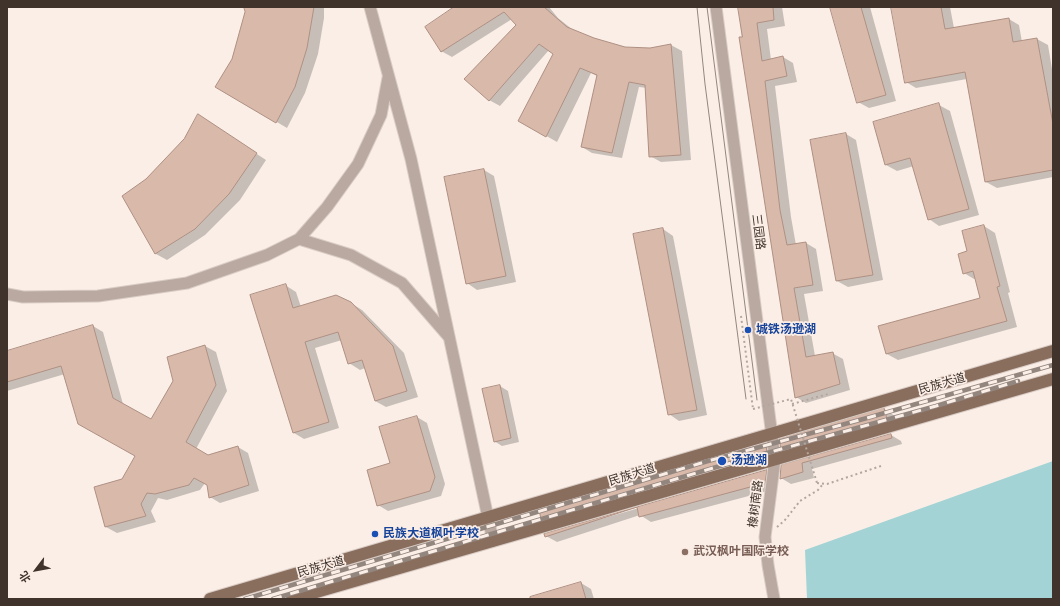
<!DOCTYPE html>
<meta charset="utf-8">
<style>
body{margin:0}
#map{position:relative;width:1060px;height:606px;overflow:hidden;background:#fbeee7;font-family:"Fira Sans Condensed","Noto Sans SC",sans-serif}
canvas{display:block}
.frame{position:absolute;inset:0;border:8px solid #3f332c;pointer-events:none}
.north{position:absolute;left:16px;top:550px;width:40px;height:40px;-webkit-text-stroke:3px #fbeee7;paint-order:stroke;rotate:238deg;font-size:11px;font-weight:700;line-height:16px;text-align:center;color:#3f332c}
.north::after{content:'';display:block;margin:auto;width:14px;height:18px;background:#3f332c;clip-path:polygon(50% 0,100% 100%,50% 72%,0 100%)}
</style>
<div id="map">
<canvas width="1060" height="606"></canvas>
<div class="frame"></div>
<div class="north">北</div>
</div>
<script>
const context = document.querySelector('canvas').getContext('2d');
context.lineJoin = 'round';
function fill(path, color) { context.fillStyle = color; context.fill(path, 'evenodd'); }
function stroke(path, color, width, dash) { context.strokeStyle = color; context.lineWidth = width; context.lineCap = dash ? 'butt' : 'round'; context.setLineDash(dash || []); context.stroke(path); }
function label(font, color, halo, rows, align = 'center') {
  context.font = font + ' "Fira Sans Condensed","Noto Sans SC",sans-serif'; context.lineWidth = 3.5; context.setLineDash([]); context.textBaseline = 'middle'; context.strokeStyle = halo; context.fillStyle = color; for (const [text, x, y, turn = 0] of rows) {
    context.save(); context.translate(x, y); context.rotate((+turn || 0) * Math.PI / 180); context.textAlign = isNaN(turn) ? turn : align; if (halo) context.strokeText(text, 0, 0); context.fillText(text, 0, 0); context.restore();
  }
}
fill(new Path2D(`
 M1053 461V599H807L805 550Z`), '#a3d3d4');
fill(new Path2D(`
 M245 7H324V18L318 54 305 93 287 128 216 86 233 59 246 12Z
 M456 7H549L558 18 573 30 594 39 625 48 650 49 671 45 682 51 691 160 661 162 650 156 647 88 639 87 622 158 592 153 582 147 597 76 591 73 557 142 520 121 555 54 549 50 500 106 489 100 517 25 512 19 452 57 441 51Z
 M739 7H782L785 26 767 29 771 60 783 57 793 63 797 82 775 86 791 217 796 245 806 243 816 249 823 291 804 294 815 356 832 353 843 359 850 390 806 403 796 397Z
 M831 7H870L896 101 869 108 858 102Z
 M892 7H950L954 28 1009 19 1019 25 1022 42 1037 39 1048 45 1053 75V177L997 188 986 182 967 79 916 88 906 82Z
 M939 105 950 111 979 215 939 226 929 219 914 166 897 171 886 165 874 123Z
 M208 122 266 160 240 200 205 235 167 260 156 254 123 196 147 180Z
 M846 134 856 140 883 280 848 287 837 281Z
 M484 170 494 176 516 282 477 290 467 283Z
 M984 226 995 233 1010 292 1008 293 1017 327 898 360 887 354 981 298 976 279H974L964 273 968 252Z
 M663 229 673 236 707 415 679 421 669 414Z
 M285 285 296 292 301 307 351 303 362 310 404 353 418 397 386 407 375 401 365 368 360 370 349 363 342 340 315 348 339 428 304 439 294 433Z
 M93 326 103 332 123 404 152 420 205 346 216 352 227 391 196 449 208 456 238 447 248 453 259 491 220 503 210 497 208 485 205 483 200 490 167 500 158 498 151 511 156 522 117 533 106 527 123 480 136 456 65 374 7 391V352Z
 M500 386 508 391 519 442 502 446 494 441Z
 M884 409 895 416 897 425 792 455 782 449Z
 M417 417 427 423 445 484 441 496 388 511 378 505 391 464Z
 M764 429 773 434 638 474 629 469Z
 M891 435 901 441 902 444 812 469 814 478 791 484 781 478 782 466Z
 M766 444 776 450 778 460 553 525 542 519Z
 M766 471 777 477 775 489 651 522 640 515 557 542 546 536V535Z
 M581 583 591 589 594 599H526Z`), '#0003');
const building = new Path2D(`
 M244 7H314L307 48 295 87 276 123 215 87 232 59 245 12Z
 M454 7H544L567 27 594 38 625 47 650 48 671 44 681 155 649 157 645 85 629 82 612 153 581 147 597 75 580 68 546 137 518 121 553 54 539 44 489 101 464 79 516 25 504 12 441 52 425 27Z
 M738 7H773L774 20 757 23 762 61 783 56 787 76 765 81 780 210 787 245 806 242 813 285 794 288 806 357 833 352 840 384 795 398 739 37H742Z
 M830 7H861L886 95 857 103Z
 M891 7H941L945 29 1009 18 1013 42 1037 38 1053 124V170L985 182 965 72 905 83Z
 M939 103 969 209 928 220 910 158 885 165 873 122Z
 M198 114 257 153 229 194 195 229 155 254 122 196 146 179 184 139Z
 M846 133 873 275 836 281 810 140Z
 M484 169 506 276 466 284 444 177Z
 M984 225 1000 286 997 287 1007 321 886 354 878 326 980 298 973 271 963 274 958 254 967 251 962 231Z
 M663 228 697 410 668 415 633 234Z
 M286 284 293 308 336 295 351 302 393 346 407 391 375 401 362 360 348 364 338 332 305 342 329 422 293 433 250 295Z
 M93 325 113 398 151 419 173 381 167 357 205 345 216 385 186 442 208 455 238 446 249 485 209 498 207 485 194 478 189 485 155 494 147 493 141 504 146 516 105 527 94 487 122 479 135 456 78 424 61 366 7 382V351Z
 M500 385 511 438 494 442 482 389Z
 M884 408 887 419 781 450 779 439Z
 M417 416 435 477 430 491 377 506 367 470 390 463 379 427Z
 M891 434 892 438 802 463 803 472 780 479 781 465Z
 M766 443 767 454 541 519 539 510Z
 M767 470 765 483 639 517 637 507 545 537 544 534Z
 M581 582 586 599H530V597Z`);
fill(building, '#d8b9aa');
stroke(building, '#ae9082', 1);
const street = new Path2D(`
 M370 7 411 159 493 541
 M716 7 775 459 765 537 768 565 774 599
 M388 78 381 115 358 164 327 207 299 239 351 255 402 283 448 336
 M7 294 23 297 98 296 187 283 267 255 299 239`);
const primary = new Path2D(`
 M210 599 1053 351
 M292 599 1053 379`);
stroke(street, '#d9ccc5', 13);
stroke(primary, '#d9ccc5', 14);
stroke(new Path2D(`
 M741 316 753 409
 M792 404 828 394
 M817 483 827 484 881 466
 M777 527 785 520 800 501 818 490 823 484`), '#b3a69f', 2, [2, 3]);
stroke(street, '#b9a9a0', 11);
stroke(primary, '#896e5d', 12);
stroke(new Path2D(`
 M697 7 705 84 746 399
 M707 7 757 400`), '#93867f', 1);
const rail = new Path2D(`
 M245 599 708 461 867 418 1053 365
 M273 599 713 468 936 406 1018 381`);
stroke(rail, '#93867f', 4.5);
stroke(rail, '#fbeee7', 3, [9]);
stroke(new Path2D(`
 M753 409 791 399 817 483`), '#b3a69f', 2, [2, 3]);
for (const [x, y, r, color] of [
 [748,330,4,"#1a4fb4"],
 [722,461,5,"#1a4fb4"],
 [375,534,4,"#1a4fb4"],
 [685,552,4,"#8d6e63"]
]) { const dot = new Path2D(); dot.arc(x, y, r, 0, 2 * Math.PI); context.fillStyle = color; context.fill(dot); stroke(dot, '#fbeee7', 1.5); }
label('12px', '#3f332c', '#fbeee7', [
 ["三园路",758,232,83],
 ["民族大道",942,384,-16],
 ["民族大道",632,475,-17],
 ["橡树南路",756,504,-83],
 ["民族大道",321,567,-16]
]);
label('bold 12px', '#164399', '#fbeee7', [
 ["城铁汤逊湖",756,330],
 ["汤逊湖",731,461],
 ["民族大道枫叶学校",383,534]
], 'left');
label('bold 12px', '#785e54', '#fbeee7', [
 ["武汉枫叶国际学校",693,552]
], 'left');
</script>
